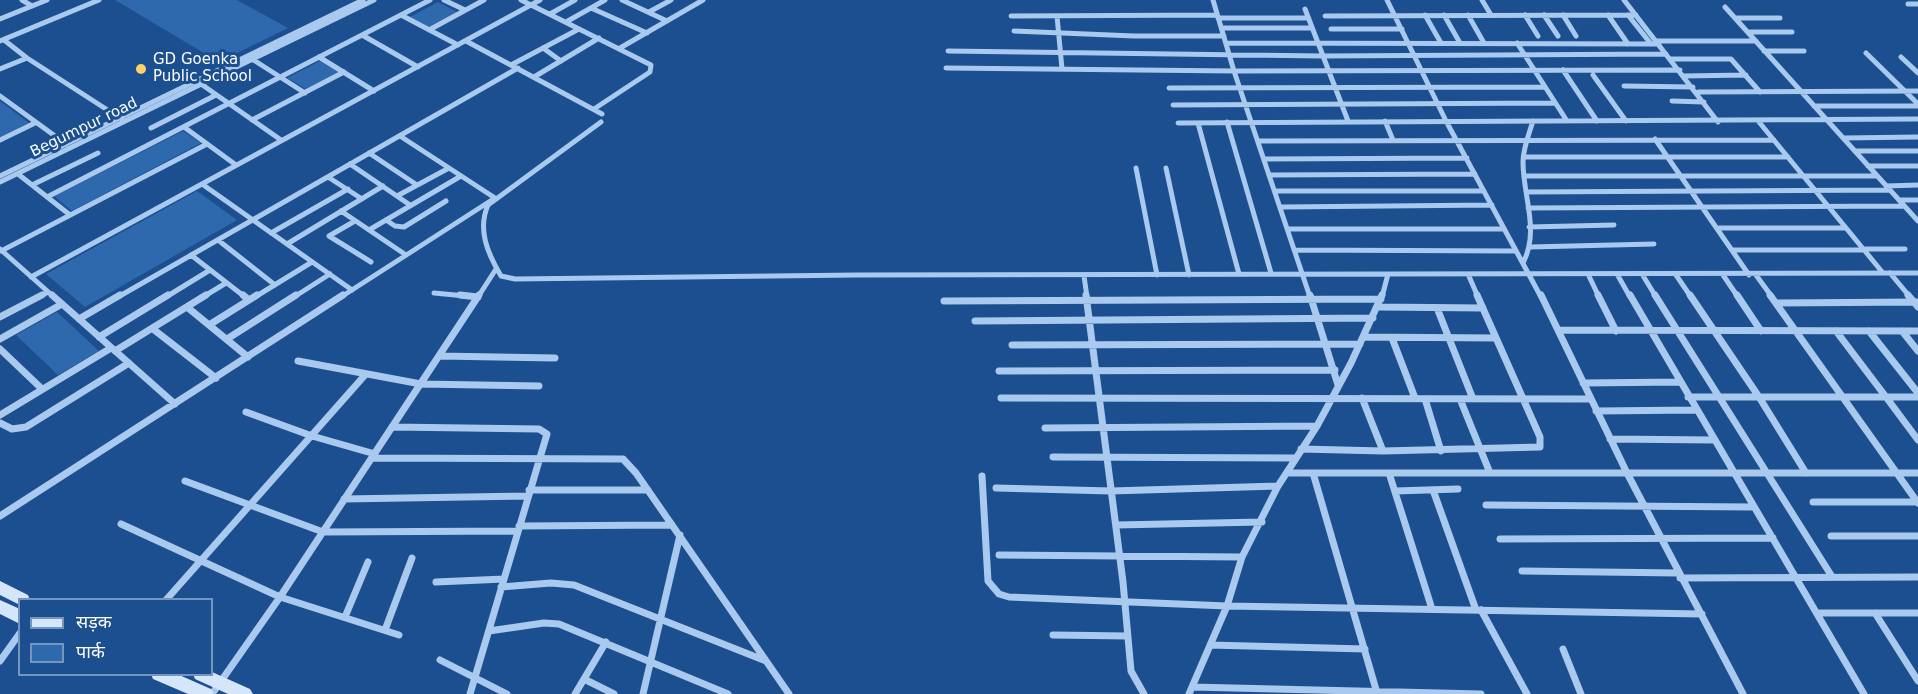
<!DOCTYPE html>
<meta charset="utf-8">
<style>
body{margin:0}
#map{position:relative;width:1918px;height:694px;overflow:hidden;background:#1b4f8f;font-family:"DejaVu Sans","Noto Sans Devanagari",sans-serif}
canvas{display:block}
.legend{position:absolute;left:18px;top:598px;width:195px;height:78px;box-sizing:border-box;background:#1b4f8f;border:2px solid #7695bc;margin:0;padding:8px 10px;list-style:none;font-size:18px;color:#fff}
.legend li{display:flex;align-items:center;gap:12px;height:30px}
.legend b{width:30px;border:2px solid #7695bc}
</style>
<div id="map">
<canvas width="1918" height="694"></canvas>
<ul class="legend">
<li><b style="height:8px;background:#d6e6fa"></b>सड़क</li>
<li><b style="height:16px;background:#2e69ad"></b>पार्क</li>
</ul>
</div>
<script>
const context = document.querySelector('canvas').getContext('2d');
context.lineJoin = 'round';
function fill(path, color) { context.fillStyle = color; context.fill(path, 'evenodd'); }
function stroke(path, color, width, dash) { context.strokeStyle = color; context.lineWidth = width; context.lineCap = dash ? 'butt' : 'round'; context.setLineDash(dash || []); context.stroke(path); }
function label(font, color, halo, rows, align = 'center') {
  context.font = font + ' "DejaVu Sans",sans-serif'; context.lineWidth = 6; context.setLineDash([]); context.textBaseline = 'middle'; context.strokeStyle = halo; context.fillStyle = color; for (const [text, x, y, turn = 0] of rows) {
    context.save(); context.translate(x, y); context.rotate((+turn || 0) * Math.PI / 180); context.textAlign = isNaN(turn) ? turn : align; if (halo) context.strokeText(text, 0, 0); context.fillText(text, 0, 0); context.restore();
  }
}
fill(new Path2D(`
 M115 0H237L288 28 219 62Z
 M438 2 457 12 429 27 410 17Z
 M320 61 339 72 306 89 287 78Z
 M0 101 29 123 0 137Z
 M183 131 201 143 72 211 54 196Z
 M197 191 237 220 85 307 46 274Z
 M57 312 99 351 58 375 16 335Z`), '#2e69ad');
stroke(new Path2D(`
 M22 0 32 6
 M444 0 465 10
 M521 0 651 65 650 72 594 109
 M622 0 667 21
 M1213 0 1234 71 1310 297
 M1387 0 1446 121 1541 297
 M1482 0 1491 15
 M1624 0 1718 122
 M1908 4H1918
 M1725 7 1918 221
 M591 8 647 33
 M1305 9 1348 121
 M649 12 671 0
 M550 14 575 0
 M401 15 458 45
 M1425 15 1441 43
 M1444 15 1460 43
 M1468 15 1484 43
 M1525 15 1538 36
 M1544 15 1558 36
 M1563 15 1576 36
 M1608 15 1628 44
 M1628 15 1651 44
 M1011 16 1217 15
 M1057 16 1062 69
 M1325 16 1636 15
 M1218 18H1308
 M1736 18H1780
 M0 19 47 0
 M566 22 605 0
 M1222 28H1312
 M1331 29H1402
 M429 30 484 0
 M1014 31 1134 36H1224
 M1748 32H1792
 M362 35 418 67
 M4 40 27 58 123 120
 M0 41 99 0
 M466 41 602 114
 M1657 41H1756
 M1227 43 1659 44
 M1517 43 1567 121
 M543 48 561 61
 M620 48 703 0
 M948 51 1322 56 1666 54
 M1764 51H1804
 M1866 53 1918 104
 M319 57 374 91
 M1901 57 1918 73
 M252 59 305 93
 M1671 59H1731L1760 92
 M511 65 579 29
 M946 68 1234 71 1680 70
 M0 69 27 58
 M1563 70 1597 121
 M1593 75 1626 121
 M1684 76 1746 75
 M534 77 599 38
 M201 84 281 140
 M1624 86 1693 87
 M1169 88 1545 87
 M1698 92 1918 91
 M0 96 66 144
 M1672 101 1704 102
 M1173 105 1555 103
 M1814 106H1918
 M252 120 344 72
 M1385 121 1393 140
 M601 122 488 205C477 230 488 254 501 276L515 279 857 275 1918 273
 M1227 122 1271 273
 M1759 122 1883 273
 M1178 123 1918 119
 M1198 123 1239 274
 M184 127 236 165
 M151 128 216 95
 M1843 138 1918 137
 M1655 139 1749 275
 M0 140 35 123
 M1259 141 1774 140
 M1855 151H1918
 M369 153 417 185
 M1524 157H1788
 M1264 159 1467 158
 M350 164 410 205
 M1868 166H1918
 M1136 168 1157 275
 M1166 168 1189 275
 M18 174 70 215
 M1269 175 1475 174
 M0 176 363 0
 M1524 176H1876
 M328 177 362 199
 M0 182 374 0
 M202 184 352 290
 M32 185 98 153
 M1886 186 1918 185
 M1276 191H1484
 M1526 192 1890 190
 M397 196 449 168
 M47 197 430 0
 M1899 200H1918
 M1282 207 1492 205
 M1528 208 1904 206
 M341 211 406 255
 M386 220 395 226 404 227 446 201
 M355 221 329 236 371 262
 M1529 227 1614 225
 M1719 228H1846
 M1288 229H1504
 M369 230 461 176
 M271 233 348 189
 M218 240 275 285
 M287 244 383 186
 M1530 247 1654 244
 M0 249 54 297
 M1863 249H1905
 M1294 250 1515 251
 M1733 250H1864
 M1 251 207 144
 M191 255 245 297
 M1523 263C1540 230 1523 197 1523 162 1523 148 1529 134 1533 121
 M1890 273 1910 297
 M1468 274 1478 297
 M1588 274 1599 297
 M1617 274 1630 297
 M1642 274 1656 297
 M1676 275 1691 297
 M1723 275 1738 297
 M1756 275 1772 297
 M1084 276 1087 297
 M31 277 540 0
 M434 293 476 297
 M39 297 48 292
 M118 297 518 68
 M166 297 210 270
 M203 297 226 283
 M255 297 312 262
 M294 297 330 274
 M341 297 495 198 400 136
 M478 297 496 269
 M1382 297 1388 274`), '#a9c9ee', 5);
stroke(new Path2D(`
 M52 295 175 404
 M243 295 249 300
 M460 295 478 297
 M1086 295 1123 582 1131 671 1144 694
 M1310 295 1338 385
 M1541 295 1627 473 1743 694
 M1598 295 1616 331
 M1630 295 1864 694
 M1655 295 1831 575
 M1690 295 1759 397 1806 473
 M1737 295 1761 331
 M1770 295 1918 503
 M1908 295 1918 307
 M944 301 1381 299
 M1776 303 1918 302
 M187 307 248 357
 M1379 307 1483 308
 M1437 308 1473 399
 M0 317 42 295
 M79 319 120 295
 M975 321 1373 318
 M209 325 257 295
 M153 329 216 378
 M1558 330 1918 331
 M1836 331 1886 397H1918
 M1869 331 1918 393
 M1902 331 1918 351
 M99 337 168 295
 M1363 337 1496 338
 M1392 338 1415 398
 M0 339 62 304
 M227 339 296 295
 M1012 345 1360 344
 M0 349 42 389
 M115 351 206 295
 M439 356 555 358
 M298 361 421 384 539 386
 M999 371 1335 370
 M1583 383 1680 382
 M1688 397H1886L1918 440
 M1001 398 1590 399
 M1362 398 1383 451
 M1425 399 1441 451
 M1460 399 1490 473
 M1596 411 1696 410
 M246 412 312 436 375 454
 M0 415 111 348
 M0 423 12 429 26 427 129 363
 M392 427 539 429 547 434 470 694
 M1045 428 1317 426
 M1610 439 1713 440
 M1301 449 1383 451 1540 447V437L1477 295
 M1053 457 1295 458
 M372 458 623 459 636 473 789 694
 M1287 473H1918
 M1313 473 1377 693
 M1389 473 1432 609
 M982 476 988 581 999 594 1009 597 1227 606 1702 614
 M185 481 323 532 517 531
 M996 488 1111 491 1278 486
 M529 490H648
 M1433 490 1476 610
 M1395 491 1458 489
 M344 499 527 496
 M1813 502H1917
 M1486 505 1753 507
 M0 516 343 295
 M121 524 280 597 399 635
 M1116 525 1262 522
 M519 526 672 525
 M1831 536H1918
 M1500 539 1773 538
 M999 555 1242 557
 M1522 571 1678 573
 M1680 578 1918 577
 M436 582 504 579
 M501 587 551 583 574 585 766 661
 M166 600 365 375
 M1481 610 1527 694
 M1818 613H1918
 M1875 613 1918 681
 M345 617 368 562
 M385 630 412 558
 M489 631 544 623 559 624 728 694
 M1053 635 1128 636
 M1210 645 1365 649
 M1563 649 1581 694
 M440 660 507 694
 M0 661 20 633
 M584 679 614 694
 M1192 687 1481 694
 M212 694 280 597 479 295
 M575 694 606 642
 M643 694 680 535
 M1189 694 1227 606 1242 557 1278 486 1317 426 1351 363 1382 295`), '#a9c9ee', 7);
fill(new Path2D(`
 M0 581 28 595 30 600H20V605L0 595Z
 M0 600 20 609V624L0 614Z
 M212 672 250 689 253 694H228L195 679 193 674H212Z
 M151 674H177L211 689 214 694H188L153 679Z`), '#d6e6fa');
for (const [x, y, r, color] of [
 [141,69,6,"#ffd166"]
]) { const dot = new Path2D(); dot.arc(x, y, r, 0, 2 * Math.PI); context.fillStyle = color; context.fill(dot); stroke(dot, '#1b4f8f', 2); }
label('15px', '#fff', '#1b4f8f', [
 ["GD Goenka",153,60],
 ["Public School",153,77]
], 'left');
label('15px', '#fff', '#1b4f8f', [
 ["Begumpur road",84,128,-26]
]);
</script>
